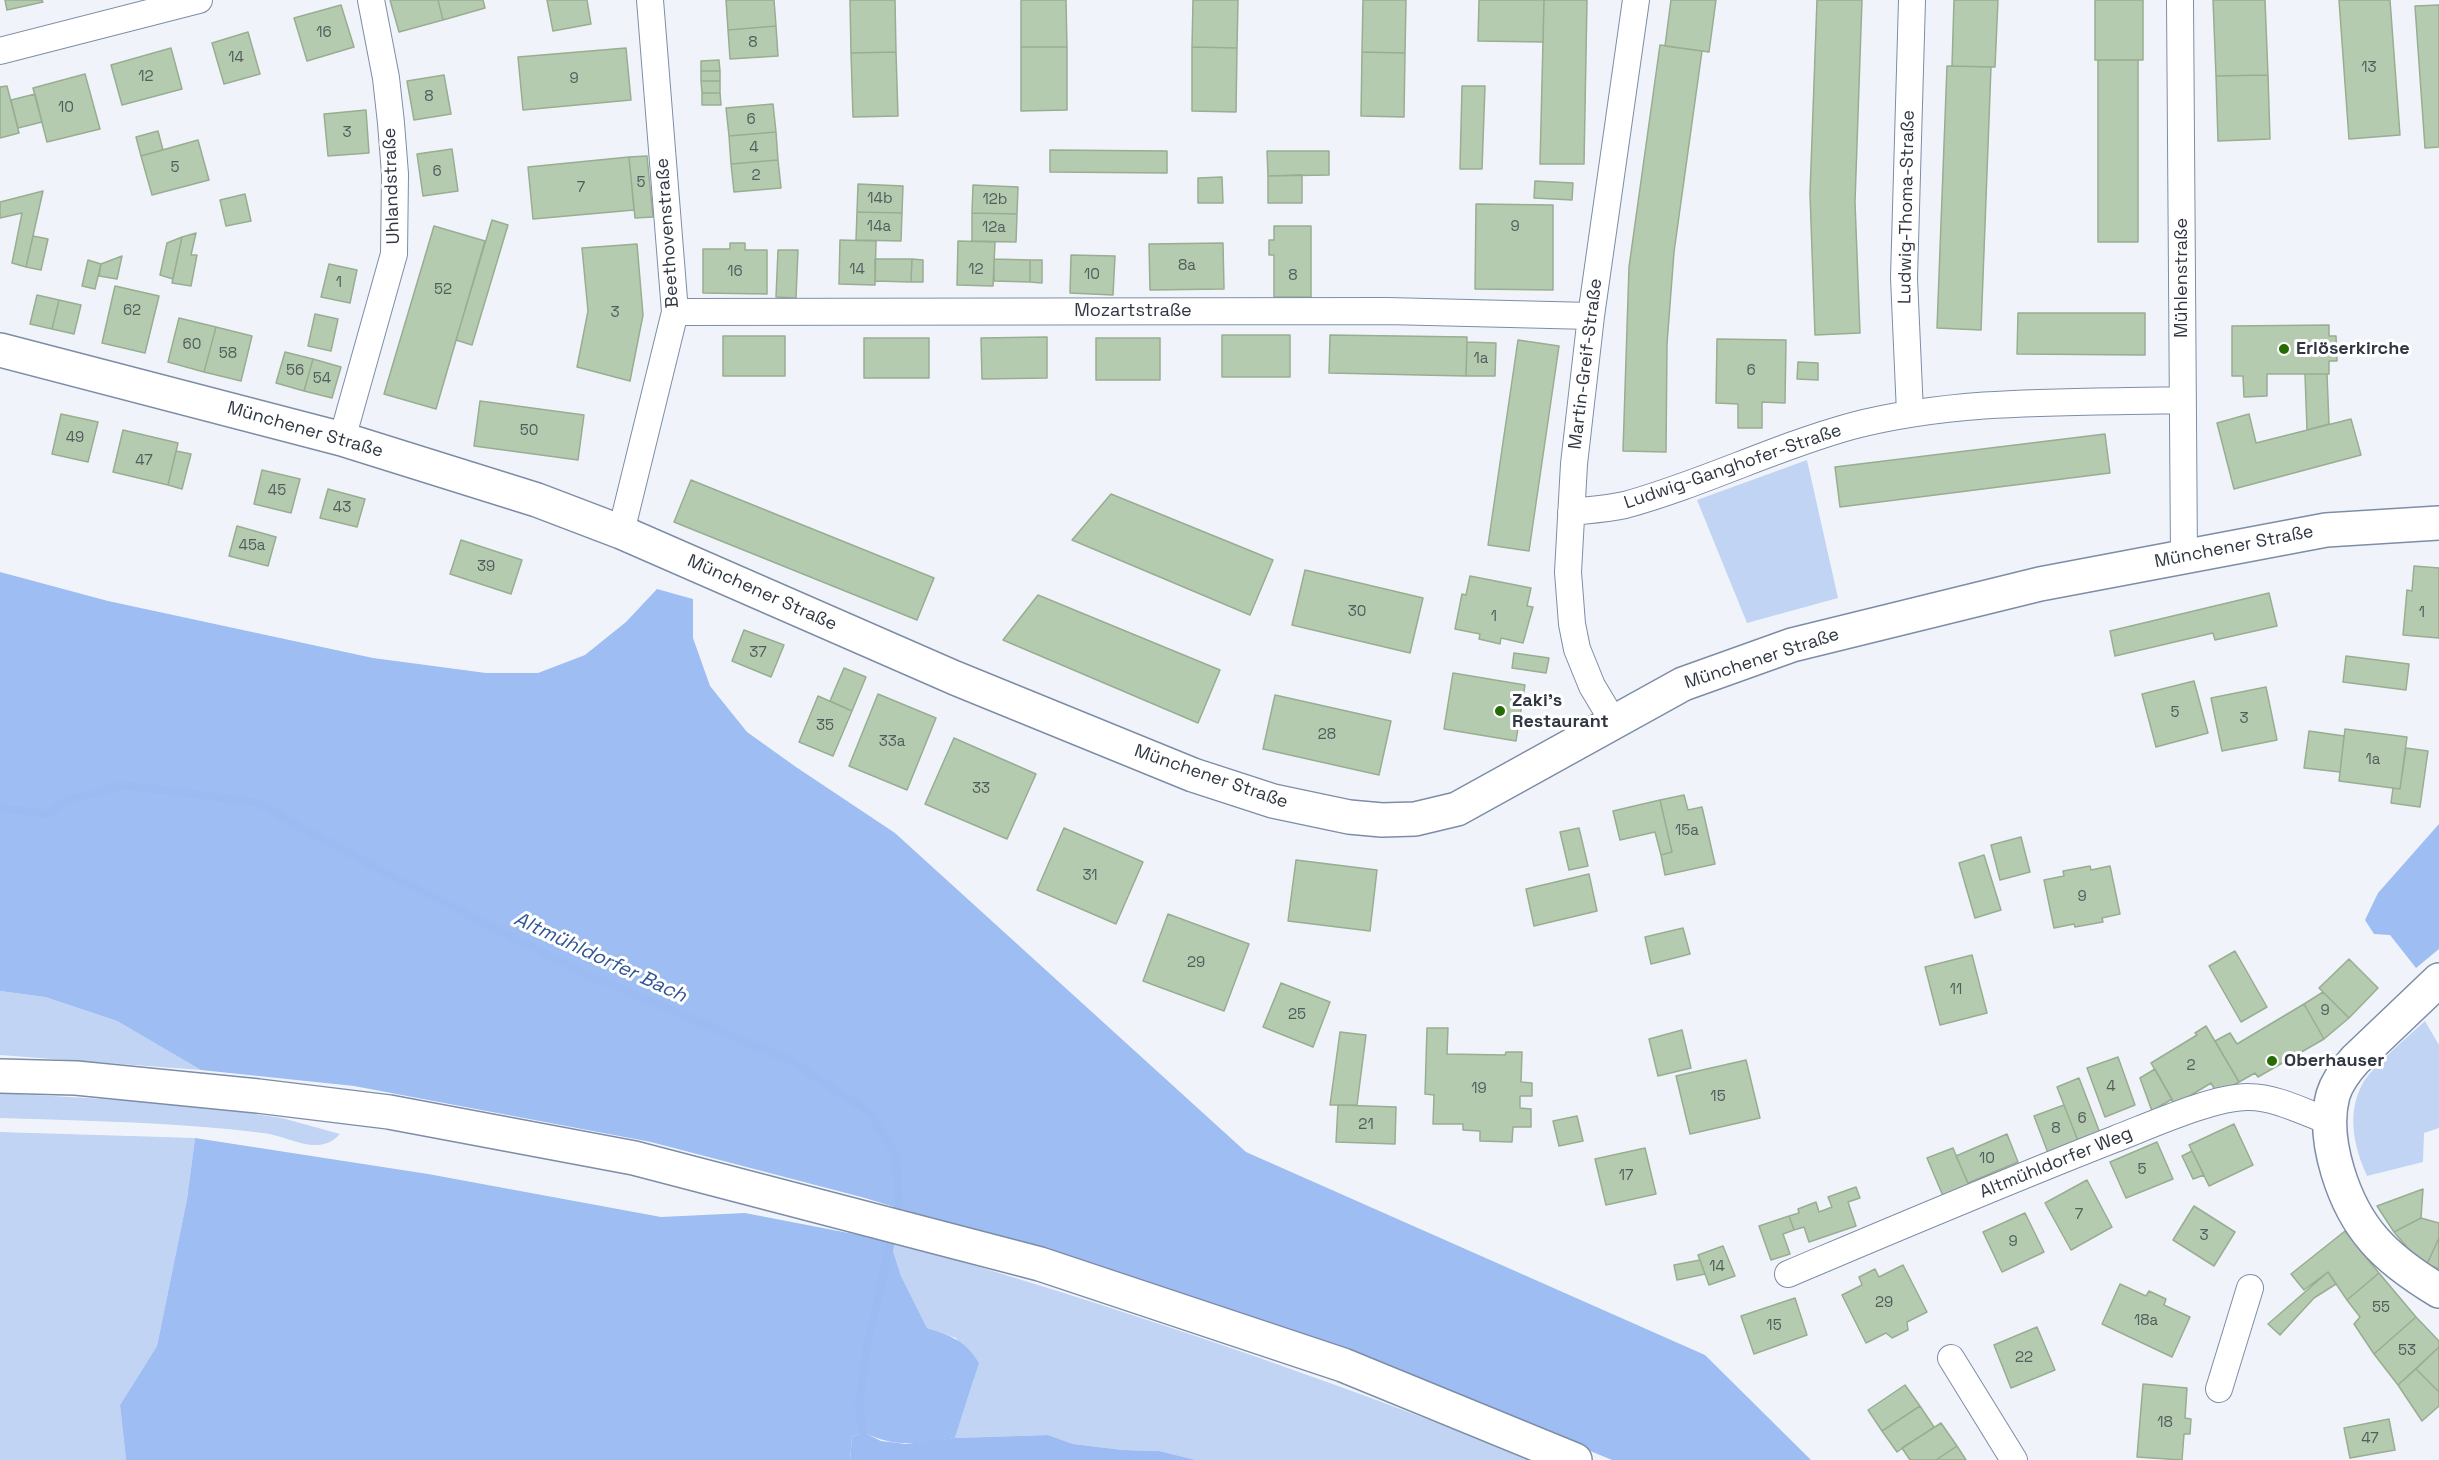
<!DOCTYPE html>
<meta charset="utf-8">
<style>
body{margin:0}
canvas{display:block;background:#f0f4fa}
</style>
<canvas width="2439" height="1460"></canvas>
<script>
const context = document.querySelector('canvas').getContext('2d');
context.lineJoin = 'round';
function fill(path, color) { context.fillStyle = color; context.fill(path, 'evenodd'); }
function stroke(path, color, width, dash) { context.strokeStyle = color; context.lineWidth = width; context.lineCap = dash ? 'butt' : 'round'; context.setLineDash(dash || []); context.stroke(path); }
function label(font, color, halo, rows, align = 'center') {
  context.font = font + ' "Space Grotesk",sans-serif'; context.lineWidth = 6; context.setLineDash([]); context.textBaseline = 'middle'; context.strokeStyle = halo; context.fillStyle = color; for (const [text, x, y, turn = 0] of rows) {
    context.save(); context.translate(x, y); context.rotate((+turn || 0) * Math.PI / 180); context.textAlign = isNaN(turn) ? turn : align; if (halo) context.strokeText(text, 0, 0); context.fillText(text, 0, 0); context.restore();
  }
}
fill(new Path2D(`
 M1807 460 1838 598 1747 623 1697 500Z
 M0 991 45 997 117 1021 201 1070 0 1055Z
 M2425 1021 2439 1045V1128L2424 1133 2423 1162 2367 1176C2354 1147 2346 1113 2363 1083 2372 1067 2410 1035 2425 1021Z
 M0 1093 190 1104 282 1118 340 1134C318 1158 290 1136 263 1133 176 1122 88 1121 0 1118Z
 M0 1132 195 1138 187 1199 157 1346 120 1405 126 1460H0Z
 M890 1241C1108 1303 1322 1376 1532 1460H1196L1159 1451 1123 1450 1073 1444 1048 1435 955 1438 974 1379 956 1338 927 1328 901 1276Z`), '#c1d4f4');
fill(new Path2D(`
 M0 572 108 601 373 658 486 673H538L585 655 626 622 657 589 693 599V638L710 686 747 732 796 767 895 833 1246 1152 1705 1355 1811 1460H1612L1346 1350 1156 1288 865 1198 651 1142 354 1086 201 1070 117 1021 45 997 0 991Z
 M2439 824V949L2416 968 2390 935 2374 934 2365 920 2378 893Z
 M195 1138 428 1174 661 1217 745 1213 890 1241 901 1276 927 1328C951 1336 965 1340 979 1363L955 1438C920 1443 896 1449 863 1432L852 1437 850 1460H126L120 1405 157 1346 187 1199Z`), '#9dbdf3');
fill(new Path2D(`
 M863 1432 881 1441 906 1444 955 1438 1048 1435 1073 1444 1123 1450 1159 1451 1196 1460H850L852 1437Z`), '#9cbbf2');
stroke(new Path2D(`
 M0 808 47 814 65 801 123 785 255 802 384 872 591 976 789 1060 870 1112 896 1157 899 1201 895 1220
 M863 1432 859 1406 867 1346 893 1232`), '#9cbbf2', 8);
const building = new Path2D(`
 M5 0H42L43 2 7 10Z
 M390 0H438L443 20 399 32Z
 M438 0H483L485 8 443 20Z
 M547 0H587L591 24 553 31Z
 M726 0H774L776 26 728 30Z
 M850 0H895L896 52 851 53Z
 M1021 0H1066L1067 47H1021Z
 M1193 0H1238L1237 48 1192 47Z
 M1363 0H1406L1405 53 1362 52Z
 M1479 0H1544L1543 42 1478 41Z
 M1544 0H1587L1584 164H1540Z
 M1671 0H1716L1709 52 1665 46Z
 M1817 0H1862L1855 202 1860 333 1815 335 1810 194Z
 M1954 0H1998L1995 67 1952 66Z
 M2095 0H2143V60H2095Z
 M2213 0H2265L2268 75 2216 76Z
 M2339 0H2390L2400 135 2349 139Z
 M341 5 354 47 307 61 294 18Z
 M2439 5V147L2425 148 2415 6Z
 M776 26 778 56 730 59 728 30Z
 M248 32 260 74 224 84 212 43Z
 M1660 45 1702 51 1674 252 1667 344 1666 452 1623 451 1629 267Z
 M1021 47H1067V110L1021 111Z
 M1192 47 1237 48 1236 112 1192 111Z
 M171 48 182 89 122 105 111 65Z
 M626 48 631 100 523 110 518 57Z
 M896 52 898 116 853 117 851 53Z
 M1362 52 1405 53 1404 117 1361 116Z
 M719 60 720 71H701V61Z
 M2098 60H2138V242H2098Z
 M1947 66 1991 67 1981 330 1937 328Z
 M701 71H720V81H701Z
 M85 74 100 129 47 142 33 88Z
 M444 75 451 114 414 120 407 81Z
 M2268 75 2270 139 2218 141 2216 76Z
 M701 81H720V93H702Z
 M7 86 19 133 0 138V87Z
 M1462 86H1485L1482 169H1460Z
 M702 93H720L721 105H702Z
 M35 94 42 122 18 128 11 100Z
 M773 104 776 132 729 136 726 108Z
 M366 110 369 153 328 156 324 114Z
 M158 131 163 150 141 156 136 137Z
 M776 132 778 160 731 164 729 136Z
 M198 140 209 180 152 195 141 156Z
 M452 149 458 191 423 196 417 154Z
 M1050 150 1167 151V173L1050 172Z
 M1267 151H1329V175L1268 176Z
 M647 156 653 217 635 218 629 157Z
 M629 157 634 210 533 219 528 167Z
 M778 160 781 188 734 192 731 164Z
 M1302 175V203H1268V176Z
 M1222 177 1223 203H1198V178Z
 M1535 181 1573 183 1572 200 1534 198Z
 M858 184 903 186 902 213 857 212Z
 M973 185 1018 187 1017 214 972 213Z
 M43 191 26 267 12 263 22 213 0 218V202Z
 M245 194 251 221 226 226 220 200Z
 M1476 204 1553 205V290L1475 289Z
 M857 212 902 213 901 241 856 240Z
 M972 213 1017 214 1016 242 972 241Z
 M492 220 508 225 472 345 456 340Z
 M434 226 485 241 436 409 384 394Z
 M1274 226H1311V297H1274V255H1269V240H1274Z
 M196 233 191 255H197L191 286 172 283 182 237Z
 M33 236 48 239 41 270 26 267Z
 M182 237 173 279 160 275 167 243Z
 M840 240 876 241 875 285 839 284Z
 M958 241 995 242 993 286 957 285Z
 M730 243H745V250H767V294L703 293V249H730Z
 M1223 243 1224 289 1150 290 1149 244Z
 M637 244 643 315 630 381 577 367 588 311 582 248Z
 M778 250H798L796 298 776 297Z
 M1071 255 1115 256 1113 295 1070 293Z
 M122 256 117 279 99 276 101 264Z
 M875 259H912L911 282 875 281Z
 M912 259 923 260V282H911Z
 M994 259 1030 260V282L994 281Z
 M88 260 101 264 95 289 82 286Z
 M1030 260H1042V283L1030 282Z
 M329 264 357 270 350 303 321 297Z
 M115 286 159 296 145 353 102 343Z
 M37 295 59 300 52 329 30 324Z
 M59 300 81 305 74 334 52 329Z
 M2018 313H2145V355L2017 354Z
 M315 314 338 319 331 351 308 346Z
 M179 318 216 327 204 372 168 362Z
 M2329 325V336H2336L2337 361H2329V374H2267V396L2244 397 2243 376H2232V326Z
 M216 327 252 336 241 381 204 372Z
 M1222 335H1290V377H1222Z
 M1330 335 1467 337 1466 376 1329 373Z
 M723 336H785V376H723Z
 M1047 337V378L982 379 981 338Z
 M864 338H929V378H864Z
 M1096 338H1160V380H1096Z
 M1717 339 1786 340 1785 403 1762 402V428H1738V404L1716 403Z
 M1518 340 1559 346 1529 551 1488 545Z
 M1467 342 1496 343 1495 376H1466Z
 M285 352 313 359 304 391 276 383Z
 M313 359 341 367 332 398 304 391Z
 M1798 362 1818 363V380L1797 379Z
 M2305 374H2327L2329 424 2307 430Z
 M480 401 584 415 578 460 474 446Z
 M61 414 98 422 88 462 52 454Z
 M2249 414 2256 443 2351 419 2361 455 2234 489 2217 423Z
 M123 430 178 443 168 485 113 472Z
 M2105 434 2110 473 1840 507 1835 467Z
 M176 451 191 454 182 489 168 485Z
 M262 470 300 479 291 513 254 504Z
 M691 480 934 578 917 620 674 522Z
 M328 489 365 499 357 527 320 518Z
 M1111 494 1273 560 1250 615 1072 540Z
 M237 526 276 537 268 566 229 556Z
 M461 540 522 560 511 594 450 574Z
 M2414 566 2439 568V638L2403 635 2407 590 2412 591Z
 M1305 570 1423 598 1410 653 1292 625Z
 M1470 576 1531 588 1527 606 1533 607 1523 643 1501 638 1500 644 1479 639 1480 634 1455 629 1462 594 1466 595Z
 M2269 593 2277 626 2215 640 2213 633 2115 656 2110 631Z
 M1038 595 1220 670 1198 723 1003 640Z
 M744 630 784 645 771 677 732 661Z
 M1514 653 1549 658 1546 673 1512 668Z
 M2346 656 2409 664 2406 690 2343 682Z
 M844 668 866 677 852 711 830 701Z
 M1453 673 1525 685 1516 741 1444 729Z
 M2194 681 2208 733 2156 747 2142 694Z
 M2266 687 2277 740 2222 751 2211 698Z
 M878 694 936 718 907 790 849 766Z
 M1275 695 1391 721 1379 775 1263 749Z
 M818 696 852 711 833 756 799 742Z
 M2345 729 2407 737 2400 789 2339 781Z
 M2309 731 2344 736 2340 772 2304 768Z
 M954 738 1036 774 1007 839 925 804Z
 M2406 748 2428 751 2420 807 2391 803 2393 788 2400 789Z
 M1684 795 1688 810 1702 807 1715 864 1665 875 1661 855 1672 852 1660 800Z
 M1660 800 1672 852 1661 855 1655 832 1620 840 1613 811Z
 M1064 828 1143 862 1116 924 1037 890Z
 M1579 828 1588 866 1569 870 1560 832Z
 M2021 837 2030 872 2000 880 1991 845Z
 M1984 855 2001 910 1975 918 1959 863Z
 M1296 860 1377 870 1370 931 1288 921Z
 M2090 866 2091 870 2110 866 2120 914 2102 918 2103 922 2075 927 2074 924 2054 928 2044 880 2064 876 2063 871Z
 M1589 874 1597 911 1534 926 1526 889Z
 M1168 914 1249 944 1224 1011 1143 981Z
 M1683 928 1690 954 1651 964 1645 937Z
 M2235 951 2267 1007 2241 1022 2209 966Z
 M1972 955 1987 1013 1940 1025 1925 967Z
 M2349 959 2378 988 2349 1018 2319 988Z
 M1281 983 1330 1002 1313 1047 1263 1027Z
 M2323 992 2349 1018 2324 1039 2304 1004Z
 M2304 1004 2324 1039 2258 1077 2255 1073 2239 1082 2215 1041 2230 1033 2237 1044Z
 M2206 1026 2239 1082 2218 1095 2211 1083 2175 1105 2151 1063 2197 1035 2195 1033Z
 M1427 1028H1448L1447 1054 1505 1055 1506 1052H1522L1521 1082 1532 1083V1096H1520V1108L1531 1109V1127H1513L1512 1142 1480 1141V1131L1463 1130V1124H1433L1434 1095 1425 1094Z
 M1682 1030 1691 1068 1658 1076 1649 1039Z
 M1340 1032 1366 1035 1357 1105H1330Z
 M2118 1057 2135 1105 2105 1117 2087 1068Z
 M1746 1060 1760 1118 1690 1134 1676 1076Z
 M2155 1069 2172 1099 2152 1111 2140 1078Z
 M2079 1078 2100 1133 2078 1141 2057 1087Z
 M1338 1105 1396 1107 1395 1144 1336 1142Z
 M2064 1105 2078 1141 2048 1153 2034 1116Z
 M1577 1116 1583 1141 1559 1146 1553 1121Z
 M2234 1124 2253 1165 2209 1186 2189 1145Z
 M2007 1134 2018 1162 1968 1183 1956 1156Z
 M2157 1142 2173 1179 2126 1198 2110 1162Z
 M1645 1148 1656 1194 1606 1205 1595 1159Z
 M1953 1148 1969 1186 1943 1196 1927 1158Z
 M2192 1151 2204 1175 2193 1179 2182 1156Z
 M2087 1180 2112 1227 2071 1250 2045 1203Z
 M1856 1187 1860 1198 1848 1202 1856 1226 1809 1242 1804 1227 1794 1230 1789 1216 1799 1213 1798 1209 1816 1202 1819 1212 1832 1207 1828 1197Z
 M2423 1189 2421 1218 2394 1232 2377 1206Z
 M2194 1206 2235 1232 2214 1266 2173 1240Z
 M2025 1213 2044 1252 2002 1272 1983 1232Z
 M1789 1216 1794 1230 1783 1234 1790 1254 1771 1260 1759 1226Z
 M2421 1218 2439 1223V1238L2427 1264 2412 1253 2394 1232Z
 M2345 1231 2379 1273 2347 1300 2328 1272 2304 1290 2291 1274Z
 M2439 1238V1269L2427 1264Z
 M1723 1246 1735 1276 1709 1285 1698 1255Z
 M1700 1260 1705 1274 1677 1280 1674 1265Z
 M1903 1265 1927 1312 1907 1322 1908 1330 1892 1338 1886 1333 1866 1343 1842 1295 1862 1285 1859 1277 1875 1269 1879 1277Z
 M2328 1272 2336 1284 2314 1298 2280 1335 2268 1324Z
 M2379 1273 2416 1317 2374 1354 2354 1324 2360 1317 2347 1300Z
 M2120 1284 2146 1296 2149 1291 2166 1299 2164 1305 2190 1317 2172 1357 2102 1324Z
 M1795 1298 1807 1335 1754 1354 1741 1316Z
 M2416 1317 2439 1341V1347L2398 1385 2374 1354Z
 M2037 1327 2055 1370 2011 1388 1994 1345Z
 M2439 1347V1392L2416 1369Z
 M2416 1369 2439 1392V1406L2422 1421 2398 1385Z
 M2143 1384 2187 1388 2185 1418 2191 1419 2190 1434H2184L2182 1460 2137 1457Z
 M1905 1385 1920 1406 1882 1431 1868 1410Z
 M1920 1406 1934 1427 1897 1452 1882 1431Z
 M2389 1419 2395 1450 2350 1458 2344 1428Z
 M1941 1423 1957 1446 1936 1460H1910L1902 1448Z
 M1957 1446 1966 1460H1936Z`);
fill(building, '#b5cbaf');
stroke(building, '#98ad92', 1.5);
const street = new Path2D(`
 M2180 0 2184 557
 M0 51 199 0
 M675 312 1387 311 1591 316
 M1910 413 1904 278 1912 0
 M342 439 394 254 395 174 391 123 386 78 371 0
 M1571 512C1588 510 1607 509 1625 505 1702 484 1775 447 1852 426 1960 398 2072 403 2182 400
 M621 532 675 312 650 0
 M1613 721 1592 686 1577 649 1572 624 1568 572 1574 464 1591 316 1636 0
 M1788 1274C1897 1228 2005 1182 2115 1139 2149 1126 2215 1096 2249 1097 2276 1097 2306 1113 2331 1122
 M1951 1358 2014 1460
 M2219 1389 2250 1288`);
const secondary = new Path2D(`
 M0 350 342 439 537 500 621 532 955 678 1193 775 1273 801 1349 817 1382 820 1415 819 1457 809 1683 684 1792 645 2040 584 2326 530 2439 523
 M2439 980 2355 1060C2346 1070 2337 1082 2333 1095 2321 1140 2344 1206 2374 1240 2392 1261 2416 1277 2439 1291
 M0 1076 76 1078 258 1096 389 1112 634 1158 1040 1264 1343 1365 1575 1460`);
stroke(street, '#7d8da7', 28);
stroke(secondary, '#7d8da7', 36);
stroke(street, '#fff', 26);
stroke(secondary, '#fff', 33);
for (const [x, y, r, color] of [
 [2284,349,6,"#266b04"],
 [1500,711,6,"#266b04"],
 [2272,1061,6,"#266b04"]
]) { const dot = new Path2D(); dot.arc(x, y, r, 0, 2 * Math.PI); context.fillStyle = color; context.fill(dot); stroke(dot, '#fff', 2); }
label('15px', '#525d5e', null, [
 ["16",324,33],
 ["8",753,43],
 ["14",236,58],
 ["13",2369,68],
 ["12",146,77],
 ["9",574,79],
 ["8",429,97],
 ["10",66,108],
 ["6",751,120],
 ["3",347,133],
 ["4",754,148],
 ["5",175,168],
 ["6",437,172],
 ["2",756,176],
 ["5",641,183],
 ["7",581,188],
 ["14b",880,199],
 ["12b",995,200],
 ["14a",879,227],
 ["9",1515,227],
 ["12a",994,228],
 ["8a",1187,266],
 ["14",857,270],
 ["12",976,270],
 ["16",735,272],
 ["10",1092,275],
 ["8",1293,276],
 ["1",339,283],
 ["52",443,290],
 ["62",132,311],
 ["3",615,313],
 ["60",192,345],
 ["58",228,354],
 ["1a",1481,359],
 ["56",295,371],
 ["6",1751,371],
 ["54",322,379],
 ["50",529,431],
 ["49",75,438],
 ["47",144,461],
 ["45",277,491],
 ["43",342,508],
 ["45a",252,546],
 ["39",486,567],
 ["30",1357,612],
 ["1",2422,613],
 ["1",1494,617],
 ["37",758,653],
 ["5",2175,713],
 ["3",2244,719],
 ["35",825,726],
 ["28",1327,735],
 ["33a",892,742],
 ["1a",2373,760],
 ["33",981,789],
 ["15a",1687,831],
 ["31",1090,876],
 ["9",2082,897],
 ["29",1196,963],
 ["11",1956,990],
 ["9",2325,1011],
 ["25",1297,1015],
 ["2",2191,1066],
 ["4",2111,1087],
 ["19",1479,1089],
 ["15",1718,1097],
 ["6",2082,1119],
 ["21",1366,1125],
 ["8",2056,1129],
 ["10",1987,1159],
 ["5",2142,1170],
 ["17",1626,1176],
 ["7",2079,1215],
 ["3",2204,1236],
 ["9",2013,1242],
 ["14",1717,1267],
 ["29",1884,1303],
 ["55",2381,1308],
 ["18a",2146,1321],
 ["15",1774,1326],
 ["53",2407,1351],
 ["22",2024,1358],
 ["18",2165,1423],
 ["47",2370,1439]
]);
label('18px', '#313843', '#fff', [
 ["Uhlandstraße",392,186,-92],
 ["Ludwig-Thoma-Straße",1907,207,-89],
 ["Beethovenstraße",668,233,-94],
 ["Mühlenstraße",2182,278,-90],
 ["Mozartstraße",1133,311],
 ["Martin-Greif-Straße",1586,364,-83],
 ["Münchener Straße",305,430,16],
 ["Ludwig-Ganghofer-Straße",1733,467,-19],
 ["Münchener Straße",2234,547,-11],
 ["Münchener Straße",762,593,24],
 ["Münchener Straße",1762,659,-18],
 ["Münchener Straße",1211,777,19],
 ["Altmühldorfer Weg",2056,1163,-22]
]);
label('bold 18px', '#313843', '#fff', [
 ["Erlöserkirche",2296,349],
 ["Zaki's",1512,701],
 ["Restaurant",1512,722],
 ["Oberhauser",2284,1061]
], 'left');
label('italic 20px', '#315597', '#fff', [
 ["Altmühldorfer Bach",600,958,25]
]);
</script>
